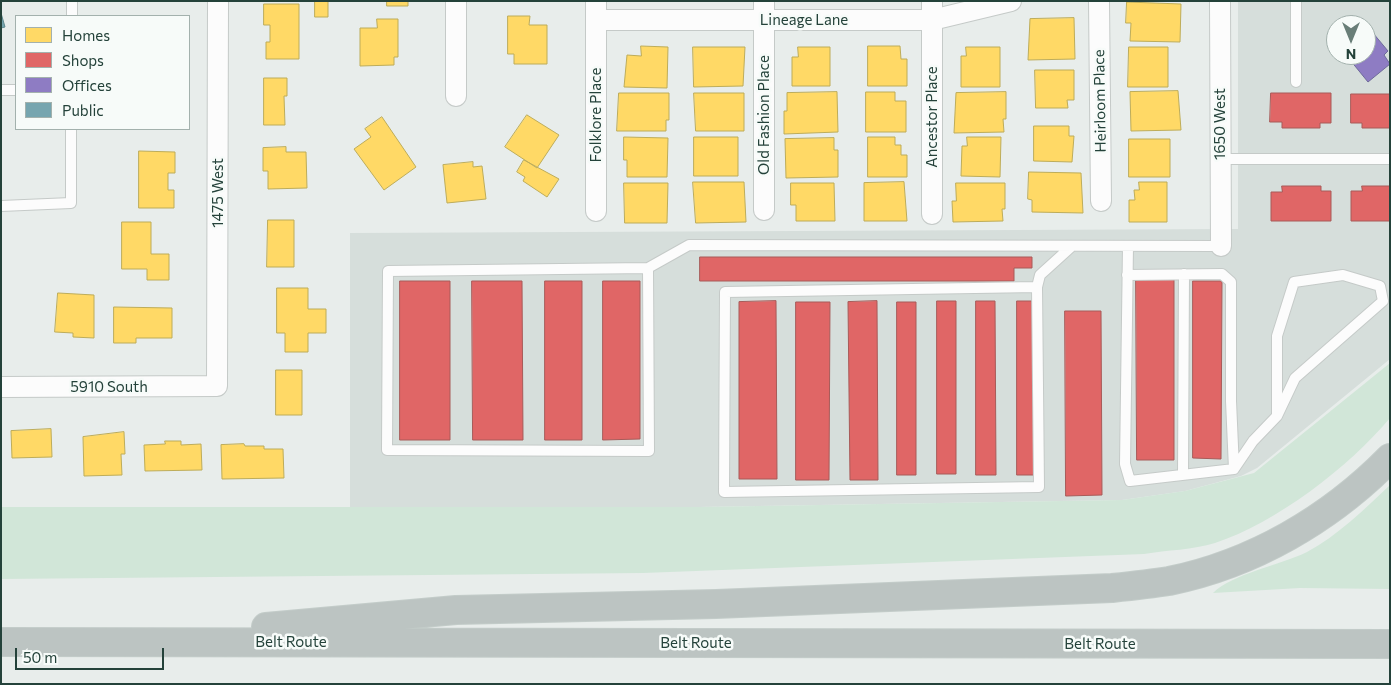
<!DOCTYPE html>
<style>
body{margin:0}
#map{position:relative;width:1391px;height:685px;overflow:hidden;background:#e8edeb;font-family:Commissioner,sans-serif}
canvas{display:block}
.frame{position:absolute;inset:0;border:2px solid #24423a;pointer-events:none}
.legend{position:absolute;left:15px;top:15px;width:175px;height:115px;box-sizing:border-box;background:#f7fbf9;border:1px solid #a3b1ad;margin:0;padding:6px 9px;list-style:none;font-size:15px;color:#24423a}
.legend li{display:flex;align-items:center;gap:10px;height:25px}
.legend b{width:25px;border:1px solid #a3b1ad}
.north{position:absolute;left:1326px;top:15px;width:50px;height:50px;box-sizing:border-box;background:#f7fbf9;border:1px solid #a3b1ad;border-radius:50%;rotate:180deg;font-size:14px;font-weight:700;line-height:20px;text-align:center;color:#24423a}
.north::after{content:'';display:block;margin:auto;width:18px;height:22px;background:#697e78;clip-path:polygon(50% 0,100% 100%,50% 72%,0 100%)}
.scale{position:absolute;left:15px;top:648px;width:149px;height:22px;box-sizing:border-box;border:2px solid #24423a;border-top:0;padding-left:6px;font-size:15px;line-height:18px;white-space:nowrap;color:#24423a;-webkit-text-stroke:4px #f7fbf9;paint-order:stroke}
</style>
<div id="map">
<canvas width="1391" height="685"></canvas>
<div class="frame"></div>
<ul class="legend">
<li><b style="height:14px;background:#ffd966"></b>Homes</li>
<li><b style="height:14px;background:#e06666"></b>Shops</li>
<li><b style="height:14px;background:#8e7cc3"></b>Offices</li>
<li><b style="height:14px;background:#76a5af"></b>Public</li>
</ul>
<div class="north">N</div>
<div class="scale">50 m</div>
</div>
<script>
const context = document.querySelector('canvas').getContext('2d');
context.lineJoin = 'round';
function fill(path, color) { context.fillStyle = color; context.fill(path, 'evenodd'); }
function stroke(path, color, width, dash) { context.strokeStyle = color; context.lineWidth = width; context.lineCap = dash ? 'butt' : 'round'; context.setLineDash(dash || []); context.stroke(path); }
function label(font, color, halo, rows, align = 'center') {
  context.font = font + ' Commissioner,sans-serif'; context.lineWidth = 5; context.setLineDash([]); context.textBaseline = 'middle'; context.strokeStyle = halo; context.fillStyle = color; for (const [text, x, y, turn = 0] of rows) {
    context.save(); context.translate(x, y); context.rotate((+turn || 0) * Math.PI / 180); context.textAlign = isNaN(turn) ? turn : align; if (halo) context.strokeText(text, 0, 0); context.fillText(text, 0, 0); context.restore();
  }
}
fill(new Path2D(`
 M1238 1H1390V359L1257 468 1241 476 1185 491 1122 500 699 507H350V233L1238 229ZM1336 25H1366V55H1336Z`), '#d6dedb');
fill(new Path2D(`
 M1390 363V418C1349 467 1276 523 1215 543 1193 550 1167 550 1144 554L643 573 1 579V507H699L1122 500 1185 491 1254 473Z
 M1390 485V589L1300 588 1213 593C1232 574 1280 565 1307 552 1337 536 1365 509 1390 485Z`), '#d1e6d8');
const homes = new Path2D(`
 M315 1H328V17H315Z
 M387 1H408V6H387Z
 M1127 2 1181 4 1180 42 1130 41 1131 23H1126Z
 M264 4H299V59H266V42H270V25H264Z
 M508 16H530L529 25H547V64H514V54H508Z
 M1074 18 1075 59 1028 60 1030 19Z
 M377 19H398V57H394V65L360 66V28H377Z
 M641 46 668 47 667 88 624 87 627 55 641 56Z
 M868 46H900L901 59H907V86H868Z
 M693 47H745L743 86 694 87Z
 M798 47H830V86H792V57H798Z
 M966 47H1000V87H961V56H966Z
 M1129 47H1168V87H1128Z
 M1035 70H1074V100H1067L1068 108H1036Z
 M264 78H287V96H284L285 125H264Z
 M1178 91 1181 130 1131 131 1130 92Z
 M837 92 838 132 784 134V111H787V93Z
 M866 92H895V101H906V132H866Z
 M1006 92V119H1003L1004 132 954 133 956 93Z
 M619 93H669V120H666V131H617Z
 M694 93H744V131H696Z
 M527 115 559 135 537 168 505 147Z
 M382 117 416 167 384 190 354 149 371 137 365 129Z
 M1034 126H1069V136H1074L1072 162 1034 161Z
 M624 137 668 138 667 177H627V160H624Z
 M694 137H738V176H694Z
 M868 137H895V145H901V155H907V177H868Z
 M967 137H1001L1000 177 961 176 962 146H967Z
 M834 138V150H838V177L786 178 785 139Z
 M1129 139H1170V177H1129Z
 M286 147V152H306L307 188 268 189V171H263V148Z
 M139 151 175 152V173H168V190H174V208H139Z
 M524 160 559 179 547 197 523 181 525 177 517 172Z
 M473 162V167L482 166 486 199 447 203 443 165Z
 M1029 172 1081 173 1083 213 1032 212V200L1028 199Z
 M693 182H744L746 222 696 223Z
 M904 182 907 221H864V183Z
 M1139 182H1167V222H1129V200H1135L1134 190H1139Z
 M624 183H668L667 223H625Z
 M791 183H834L835 221H796V205H791Z
 M956 183H1005V209H1002L1003 221 953 222 952 201H956Z
 M268 220H294V267H267Z
 M122 222H151V254H169V280H147V269H122Z
 M277 288H308V309H326V333H308V352H285V333H277Z
 M58 293 94 295V338L73 337V333L55 332Z
 M114 307 172 308V338H136V343H114Z
 M276 370H302V415H276Z
 M51 429 52 457 12 458 11 431Z
 M124 432 125 454H121L122 475 84 476 83 437Z
 M165 441H181V445L201 444 202 470 145 471 144 445 165 444Z
 M244 444 245 446H264V449H283L284 478 222 479 221 445Z`);
fill(homes, '#ffd966');
stroke(homes, '#bdac59', 1);
const shops = new Path2D(`
 M1271 93H1331V123H1320V128H1282V122H1270Z
 M1351 94H1390V128H1362V123H1351Z
 M1282 186H1321V191H1331V221H1271V192H1282Z
 M1362 186H1390V221H1351V191H1362Z
 M700 257H1032V268H1014V281H700Z
 M1136 278H1174V460H1137Z
 M400 281H450V440H400Z
 M472 281H522L523 440H473Z
 M545 281H582V440H545Z
 M603 281H640V439L603 440Z
 M1193 281H1222L1221 459 1193 458Z
 M776 301 777 479H739V302Z
 M877 301 878 480H850L848 302Z
 M937 301H956V474H937Z
 M976 301H995L996 475H976Z
 M1017 301H1036L1037 475H1017Z
 M796 302H830L829 480H796Z
 M897 302H916V475H897Z
 M1065 311H1101L1102 495 1066 496Z`);
fill(shops, '#e06666');
stroke(shops, '#a85b59', 1);
const offices = new Path2D(`
 M1353 16 1360 24 1363 21 1388 51 1384 55 1390 64 1368 82 1346 55H1366V25H1342Z
 M1336 30V43L1330 35Z`);
fill(offices, '#8e7cc3');
stroke(offices, '#6e6b9a', 1);
const public = new Path2D(`
 M1 13 5 27 1 28Z`);
fill(public, '#76a5af');
stroke(public, '#5d878c', 1);
const lane = new Path2D(`
 M72 1V16
 M1296 82V1
 M1 90H16
 M1220 159H1390
 M1 206 71 203V129
 M1128 246 1125 464 1130 481 1234 469 1253 441 1277 416 1295 378 1383 301 1380 286 1343 275 1294 282 1277 336V416
 M648 268 388 271 387 450 649 451 648 268 689 245 1221 246
 M1127 275 1222 274 1231 282V401L1234 469
 M1037 287 725 292 724 492 1039 487 1037 287 1040 275 1072 246
 M1183 475 1184 274`);
const street = new Path2D(`
 M596 1V211
 M764 1V210
 M1099 1 1101 201
 M1220 1 1221 246
 M596 20H932L1011 1
 M456 96V1
 M932 214V1
 M1 387 217 386 218 1`);
const highway = new Path2D(`
 M266 627 456 610 716 604 1112 588C1131 586 1150 584 1169 581 1253 564 1330 519 1390 458
 M1 642 1390 644`);
stroke(lane, '#c5cac8', 12);
stroke(street, '#c5cac8', 22);
stroke(highway, '#c3ccc9', 30);
stroke(lane, '#fcfcfc', 10);
stroke(street, '#fcfcfc', 20);
stroke(highway, '#bcc4c2', 28);
label('15px', '#24423a', '#f7fbf9', [
 ["Lineage Lane",804,20],
 ["Heirloom Place",1100,101,-91],
 ["Folklore Place",596,115,-90],
 ["Old Fashion Place",764,115,-90],
 ["Ancestor Place",932,117,-90],
 ["1650 West",1220,124,-90],
 ["1475 West",218,193,-90],
 ["5910 South",109,387],
 ["Belt Route",291,642],
 ["Belt Route",696,643],
 ["Belt Route",1100,644]
]);
</script>
